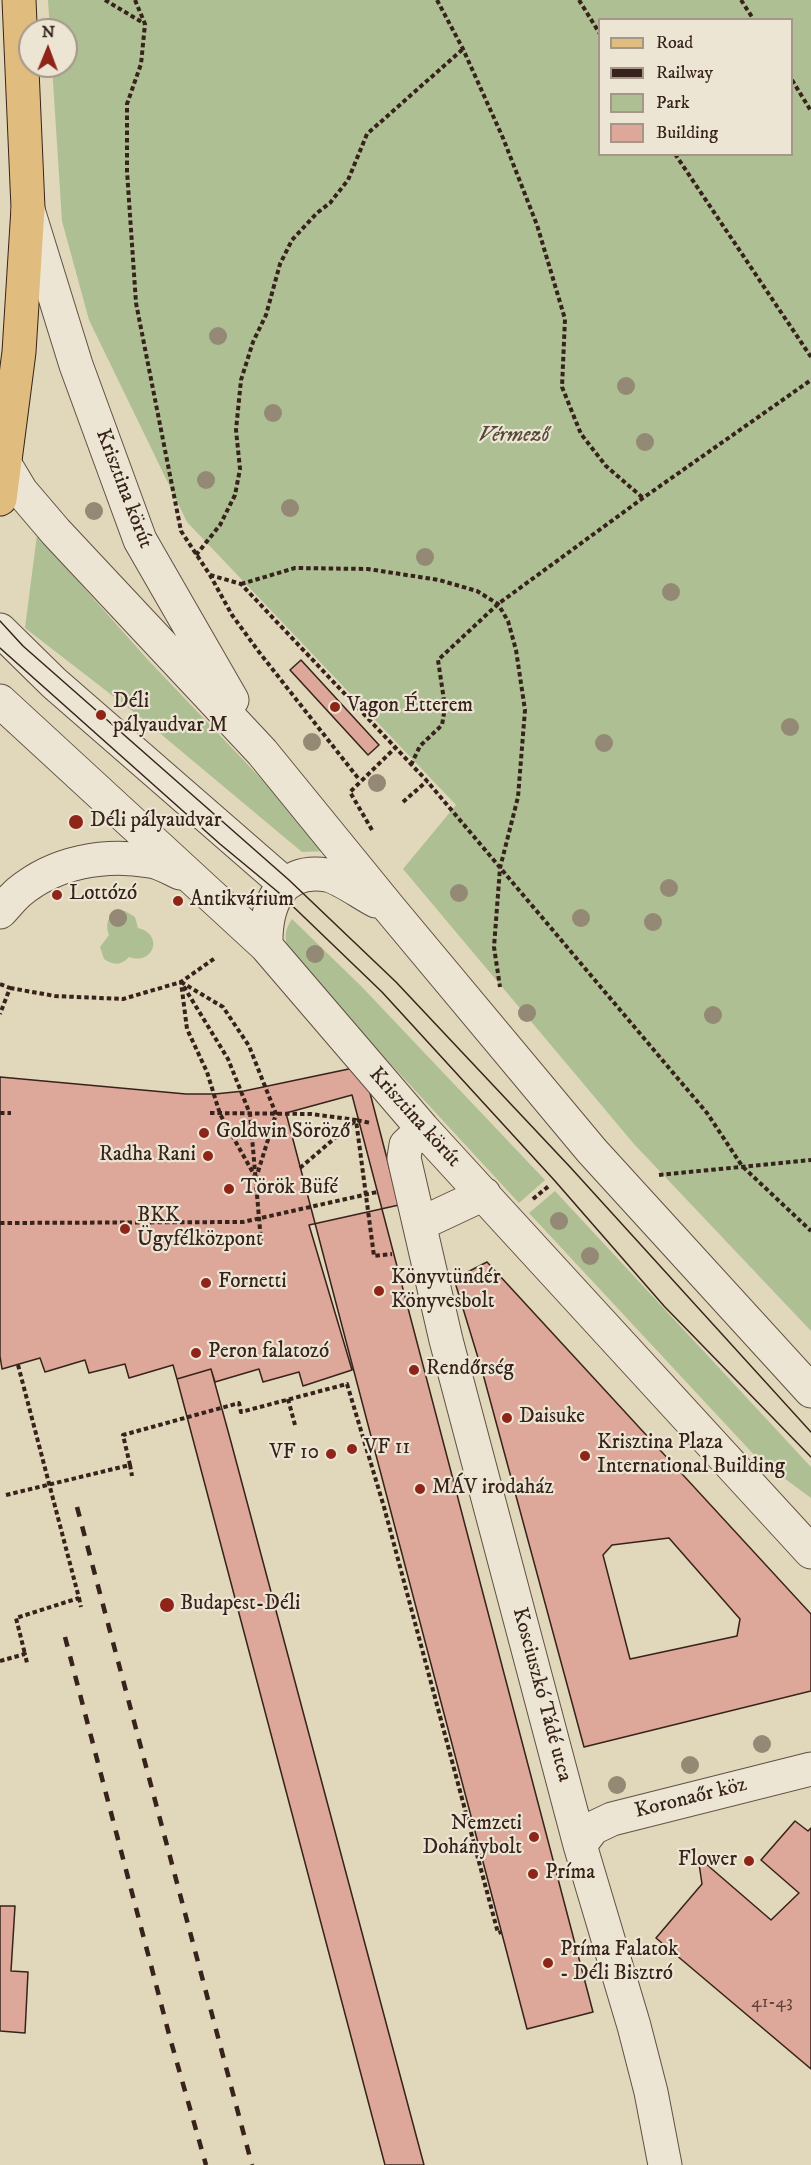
<!DOCTYPE html>
<meta charset="utf-8">
<style>
body{margin:0}
#map{position:relative;width:811px;height:2165px;overflow:hidden;background:#e1d7bb;font-family:"IM FELL DW Pica",serif}
canvas{display:block}
.legend{position:absolute;left:598px;top:18px;width:195px;height:138px;box-sizing:border-box;background:#ece5d3;border:2px solid #a49789;margin:0;padding:8px 10px;list-style:none;font-size:18px;color:#37231b}
.legend li{display:flex;align-items:center;gap:12px;height:30px}
.legend b{width:30px;border:2px solid #a49789}
.north{position:absolute;left:18px;top:18px;width:60px;height:60px;box-sizing:border-box;background:#ece5d3;border:2px solid #a49789;border-radius:50%;rotate:1deg;font-size:16px;font-weight:700;line-height:24px;text-align:center;color:#37231b}
.north::after{content:'';display:block;margin:auto;width:21px;height:27px;background:#8f2418;clip-path:polygon(50% 0,100% 100%,50% 72%,0 100%)}
</style>
<div id="map">
<canvas width="811" height="2165"></canvas>
<ul class="legend">
<li><b style="height:8px;background:#e0bc7e"></b>Road</li>
<li><b style="height:8px;background:#37231b"></b>Railway</li>
<li><b style="height:16px;background:#aebf94"></b>Park</li>
<li><b style="height:16px;background:#dda799"></b>Building</li>
</ul>
<div class="north">N</div>
</div>
<script>
const context = document.querySelector('canvas').getContext('2d');
context.lineJoin = 'round';
function fill(path, color) { context.fillStyle = color; context.fill(path, 'evenodd'); }
function stroke(path, color, width, dash) { context.strokeStyle = color; context.lineWidth = width; context.lineCap = dash ? 'butt' : 'round'; context.setLineDash(dash || []); context.stroke(path); }
function label(font, color, halo, rows, align = 'center') {
  context.font = font + ' "IM FELL DW Pica",serif'; context.lineWidth = 4.5; context.setLineDash([]); context.textBaseline = 'middle'; context.strokeStyle = halo; context.fillStyle = color; for (const [text, x, y, turn = 0] of rows) {
    context.save(); context.translate(x, y); context.rotate((+turn || 0) * Math.PI / 180); context.textAlign = isNaN(turn) ? turn : align; if (halo) context.strokeText(text, 0, 0); context.fillText(text, 0, 0); context.restore();
  }
}
fill(new Path2D(`
 M48 0H811V1331L634 1144 403 869 456 805 187 522 89 320 62 221 52 66H66V30H50ZM600 20H792V154H600Z
 M37 535 149 661 330 851 302 852 144 720 25 628Z
 M125 911 135 917 138 928C164 934 154 966 129 957 121 966 113 965 104 959L100 947 109 935C104 921 110 912 125 911Z
 M292 919 362 987 545 1180 519 1203 290 955C285 941 283 932 292 919Z
 M555 1191 811 1467V1498L757 1458 529 1213Z`), '#aebf94');
const building = new Path2D(`
 M301 660 379 745 368 755 290 670Z
 M363 1066 399 1205 309 1225 352 1370 303 1386 299 1372 263 1382 259 1369 215 1382 211 1369 177 1379 173 1365 129 1378 125 1364 89 1373 85 1360 45 1372 40 1358 2 1369 0 1356V1077L186 1094H215L244 1091Z
 M352 1095 593 2012 527 2029 286 1113Z
 M487 1262 811 1614V1691L584 1747 483 1374 454 1279ZM669 1538 740 1619 737 1636 630 1659 603 1555 612 1545Z
 M211 1369 231 1442 424 2165H385L177 1379Z
 M795 1821 808 1831 811 1828V2069L656 1938 702 1884 698 1857 771 1920 799 1893 761 1860Z
 M0 1906H15L11 1971 28 1972 25 2033 0 2031Z`);
fill(building, '#dda799');
stroke(building, '#37231b', 1.5);
const minor = new Path2D(`
 M28 210 76 365 140 540 232 700
 M0 456 21 491 56 532 262 752 390 909 592 1151 811 1391
 M0 630 54 683 285 884
 M0 701 266 946 423 1129 811 1552
 M0 912C6 906 12 898 19 892 55 862 105 853 150 861 160 862 171 869 180 873
 M266 946C265 907 279 867 327 875 341 878 362 894 376 901
 M423 1129 406 1145 404 1158 446 1340 580 1845 634 2026 651 2092 665 2165
 M420 1224 484 1194
 M580 1845 593 1828 612 1819 811 1769`);
const major = new Path2D(`
 M0 499 19 352 28 208 19 0`);
stroke(minor, '#625043', 35);
stroke(major, '#37231b', 35);
stroke(new Path2D(`
 M105 0 145 24
 M135 0 145 24 141 64 127 104V171L136 303 181 531 210 575 232 615 259 652 358 778
 M437 0 463 49 503 138 537 225 565 319 562 387 581 434 606 466 643 498
 M579 0 600 34
 M741 0 754 20
 M792 80 811 111
 M675 154 811 357
 M196 555 220 525 235 495 240 469 236 430 241 380 253 342 266 315 280 264 292 240 317 213 330 203 348 180 367 134 463 49
 M210 575 241 584 427 781 707 1113 742 1166 811 1231
 M241 584 295 568 368 569 439 580 477 591 498 604 508 621 516 650 525 710 518 797 500 868 494 947 500 987
 M411 765 420 746 442 725 445 707 438 660 498 604 643 498 811 380
 M403 802 427 781
 M372 830 350 792 395 748
 M181 982 223 1007 249 1046 276 1114 257 1175
 M0 984 10 988 0 1014
 M10 988 55 996 123 999 181 982 215 958
 M0 1113H11
 M210 1113 311 1114 356 1120 374 1256 392 1254
 M300 1168 356 1120 371 1123
 M659 1175 811 1160
 M256 1178 220 1114 207 1072 187 1029 181 982 228 1059 250 1114 261 1241
 M533 1199 550 1185
 M0 1223 243 1222 377 1192
 M18 1365 79 1598 16 1618 25 1654
 M288 1399 295 1425
 M130 1465 132 1476
 M6 1495 130 1465 123 1435 239 1403 241 1412 347 1384 384 1507 498 1933 501 1932
 M79 1598 81 1607
 M0 1661 25 1654 27 1663`), '#37231b', 4, [4.5, 3]);
stroke(minor, '#ece5d3', 33);
stroke(major, '#e0bc7e', 33);
stroke(new Path2D(`
 M0 621 23 646 289 880 396 982 571 1168 811 1432
 M0 648 220 844 278 892 382 992 555 1181 664 1306 811 1457`), '#37231b', 1.5);
stroke(new Path2D(`
 M77 1507 252 2165
 M65 1637 170 2038 206 2165`), '#37231b', 4.5, [10, 10]);
context.fillStyle = '#948974';
for (const [x, y] of [
 [218,336],
 [626,386],
 [273,413],
 [645,442],
 [206,480],
 [290,508],
 [94,511],
 [425,557],
 [671,592],
 [790,727],
 [312,742],
 [604,743],
 [377,783],
 [669,888],
 [459,893],
 [118,918],
 [581,918],
 [653,922],
 [315,954],
 [527,1013],
 [713,1015],
 [559,1221],
 [590,1256],
 [762,1744],
 [690,1765],
 [617,1785]
]) { context.beginPath(); context.arc(x, y, 9, 0, 2 * Math.PI); context.fill(); }
for (const [x, y, r, color] of [
 [335,707,6,"#8f2418"],
 [101,715,6,"#8f2418"],
 [76,822,8,"#8f2418"],
 [57,895,6,"#8f2418"],
 [178,901,6,"#8f2418"],
 [204,1133,6,"#8f2418"],
 [208,1156,6,"#8f2418"],
 [229,1189,6,"#8f2418"],
 [125,1229,6,"#8f2418"],
 [206,1283,6,"#8f2418"],
 [379,1291,6,"#8f2418"],
 [196,1353,6,"#8f2418"],
 [414,1370,6,"#8f2418"],
 [507,1418,6,"#8f2418"],
 [352,1449,6,"#8f2418"],
 [331,1454,6,"#8f2418"],
 [585,1456,6,"#8f2418"],
 [420,1489,6,"#8f2418"],
 [167,1605,8,"#8f2418"],
 [534,1837,6,"#8f2418"],
 [749,1861,6,"#8f2418"],
 [533,1874,6,"#8f2418"],
 [548,1963,6,"#8f2418"]
]) { const dot = new Path2D(); dot.arc(x, y, r, 0, 2 * Math.PI); context.fillStyle = color; context.fill(dot); stroke(dot, '#ece5d3', 2); }
label('18px', '#60443a', null, [
 ["41-43",772,2003]
]);
label('italic 21px', '#554a39', '#ece5d3', [
 ["Vérmező",514,437]
]);
label('21px', '#37231b', '#ece5d3', [
 ["Krisztina körút",123,489,69],
 ["Krisztina körút",414,1118,48],
 ["Kosciuszkó Tádé utca",541,1695,75],
 ["Koronaőr köz",691,1799,-14]
]);
label('21px', '#37231b', '#ece5d3', [
 ["Déli",113,703],
 ["pályaudvar M",113,727],
 ["Vagon Étterem",347,707],
 ["Déli pályaudvar",90,822],
 ["Lottózó",69,895],
 ["Antikvárium",190,901],
 ["Goldwin Söröző",216,1133],
 ["Radha Rani",196,1156,"right"],
 ["Török Büfé",241,1189],
 ["BKK",137,1217],
 ["Ügyfélközpont",137,1241],
 ["Könyvtündér",391,1279],
 ["Könyvesbolt",391,1303],
 ["Fornetti",218,1283],
 ["Peron falatozó",208,1353],
 ["Rendőrség",426,1370],
 ["Daisuke",519,1418],
 ["Krisztina Plaza",597,1444],
 ["International Building",597,1468],
 ["VF 11",364,1449],
 ["VF 10",319,1454,"right"],
 ["MÁV irodaház",432,1489],
 ["Budapest-Déli",180,1605],
 ["Nemzeti",522,1825,"right"],
 ["Dohánybolt",522,1849,"right"],
 ["Flower",737,1861,"right"],
 ["Príma",545,1874],
 ["Príma Falatok",560,1951],
 ["- Déli Bisztró",560,1975]
], 'left');
</script>
